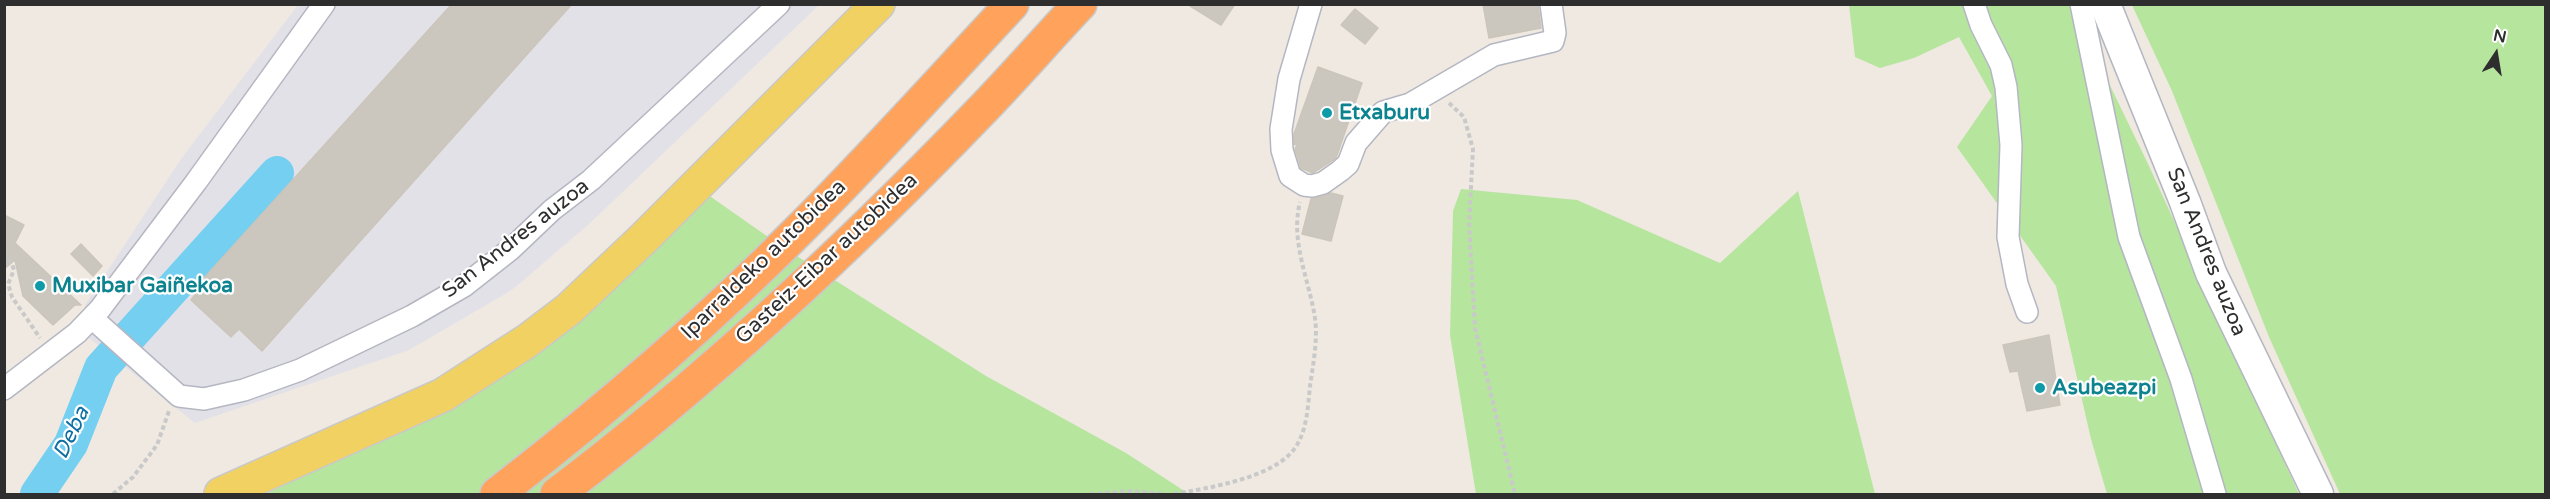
<!DOCTYPE html>
<meta charset="utf-8">
<style>
body{margin:0}
#map{position:relative;width:2550px;height:499px;overflow:hidden;background:#efe9e1;font-family:"Varela Round",sans-serif}
canvas{display:block}
.frame{position:absolute;inset:0;border:6px solid #2e2e2e;pointer-events:none}
.north{position:absolute;left:2466px;top:24px;width:60px;height:60px;-webkit-text-stroke:4px #fff;paint-order:stroke;rotate:12deg;font-size:16px;font-weight:700;line-height:24px;text-align:center;color:#2e2e2e}
.north::after{content:'';display:block;margin:auto;width:21px;height:27px;background:#2e2e2e;clip-path:polygon(50% 0,100% 100%,50% 72%,0 100%)}
</style>
<div id="map">
<canvas width="2550" height="499"></canvas>
<div class="frame"></div>
<div class="north">N</div>
</div>
<script>
const context = document.querySelector('canvas').getContext('2d');
context.lineJoin = 'round';
function fill(path, color) { context.fillStyle = color; context.fill(path, 'evenodd'); }
function stroke(path, color, width, dash) { context.strokeStyle = color; context.lineWidth = width; context.lineCap = dash ? 'butt' : 'round'; context.setLineDash(dash || []); context.stroke(path); }
function label(font, color, halo, rows, align = 'center') {
  context.font = font + ' "Varela Round",sans-serif'; context.lineWidth = 4.5; context.setLineDash([]); context.textBaseline = 'middle'; context.strokeStyle = halo; context.fillStyle = color; for (const [text, x, y, turn = 0] of rows) {
    context.save(); context.translate(x, y); context.rotate((+turn || 0) * Math.PI / 180); context.textAlign = isNaN(turn) ? turn : align; if (halo) context.strokeText(text, 0, 0); context.fillText(text, 0, 0); context.restore();
  }
}
fill(new Path2D(`
 M298 5H819L589 224 512 290 409 350 195 423 89 338 85 305 181 159Z`), '#e3e1e8');
fill(new Path2D(`
 M1849 5H2071L2149 166 2299 494H2107L2091 439 2056 286 1957 147 1992 96 1959 37 1914 58 1880 68 1855 57Z
 M2132 5H2545V494H2340L2269 337 2172 91Z
 M684 178 781 246 986 376 1126 453 1189 494H266L412 422 520 363Z
 M1461 189 1577 200 1720 263 1798 191 1875 494H1476L1450 335 1453 211Z`), '#b6e59e');
stroke(new Path2D(`
 M37 494 71 444 101 368 277 173`), '#75cff0', 34);
const building = new Path2D(`
 M452 4H572L262 351 239 329 231 337 191 300 197 292 194 289Z
 M1187 4H1235L1221 25Z
 M1483 4H1538L1541 28 1489 38Z
 M1355 9 1378 28 1365 44 1341 25Z
 M1318 67 1362 83 1336 158 1313 173 1301 168 1295 149 1297 145 1294 144V134Z
 M1331 193 1343 196 1331 241 1302 234 1311 199Z
 M4 215 24 225 15 243 81 305H75L53 325 23 296 15 260 4 269Z
 M81 244 102 266 93 276 71 254Z
 M2049 335 2060 405 2027 411 2018 371 2010 372 2003 345Z`);
fill(building, '#cbc7bf');
stroke(building, '#cbc5ba', 1.5);
const street = new Path2D(`
 M1311 4 1289 79 1281 129 1282 150 1290 176 1304 185 1312 186 1323 183 1340 171 1348 164 1356 143 1383 112 1410 104 1494 55 1553 41 1555 33 1551 4
 M1974 4 1981 25 2001 65 2006 87 2011 145 2008 237 2017 284 2027 312
 M2081 4 2129 237 2181 379 2215 494
 M92 318 179 396 204 399 244 390 300 370 412 316 464 286 511 249 552 210 591 180 779 4
 M4 389 77 333 100 309 196 182 324 4`);
const secondary = new Path2D(`
 M2105 4 2185 202 2211 273 2318 494`);
const primary = new Path2D(`
 M221 494 443 395 527 341 569 309 645 237 878 4`);
const highway = new Path2D(`
 M497 494C603 412 706 324 800 229 873 156 942 79 1012 4
 M557 494C708 380 849 248 981 111 1015 76 1046 40 1080 4`);
stroke(street, '#b4b7c1', 24);
stroke(secondary, '#b4b7c1', 33);
stroke(primary, '#c9c9c9', 36);
stroke(highway, '#c9c9c9', 36);
stroke(new Path2D(`
 M1449 103 1464 117 1473 149 1469 224 1475 328 1515 494
 M4 254 10 258 14 270 8 284 12 297 40 338
 M113 494 133 477 157 445 169 411
 M1090 494 1132 491 1166 494
 M1174 494C1208 488 1274 478 1295 448 1307 431 1308 406 1310 386 1313 365 1318 340 1315 318 1309 279 1290 242 1300 202`), '#c9c9c9', 4, [4.5, 3]);
stroke(street, '#fff', 21);
stroke(secondary, '#fff', 30);
stroke(primary, '#f2d163', 33);
stroke(highway, '#ffa35c', 33);
for (const [x, y, r, color] of [
 [1327,113,6,"#0f9aa8"],
 [40,286,6,"#0f9aa8"],
 [2040,388,6,"#0f9aa8"]
]) { const dot = new Path2D(); dot.arc(x, y, r, 0, 2 * Math.PI); context.fillStyle = color; context.fill(dot); stroke(dot, '#fff', 2); }
label('bold 21px', '#0d838f', '#fff', [
 ["Etxaburu",1339,113],
 ["Muxibar Gaiñekoa",52,286],
 ["Asubeazpi",2052,388]
], 'left');
label('21px', '#2e2e2e', '#fff', [
 ["San Andres auzoa",516,239,-38],
 ["San Andres auzoa",2206,252,68],
 ["Gasteiz-Eibar autobidea",827,259,-43],
 ["Iparraldeko autobidea",764,260,-44]
]);
label('italic 22px', '#0d6fa3', '#fff', [
 ["Deba",72,433,-64]
]);
</script>
